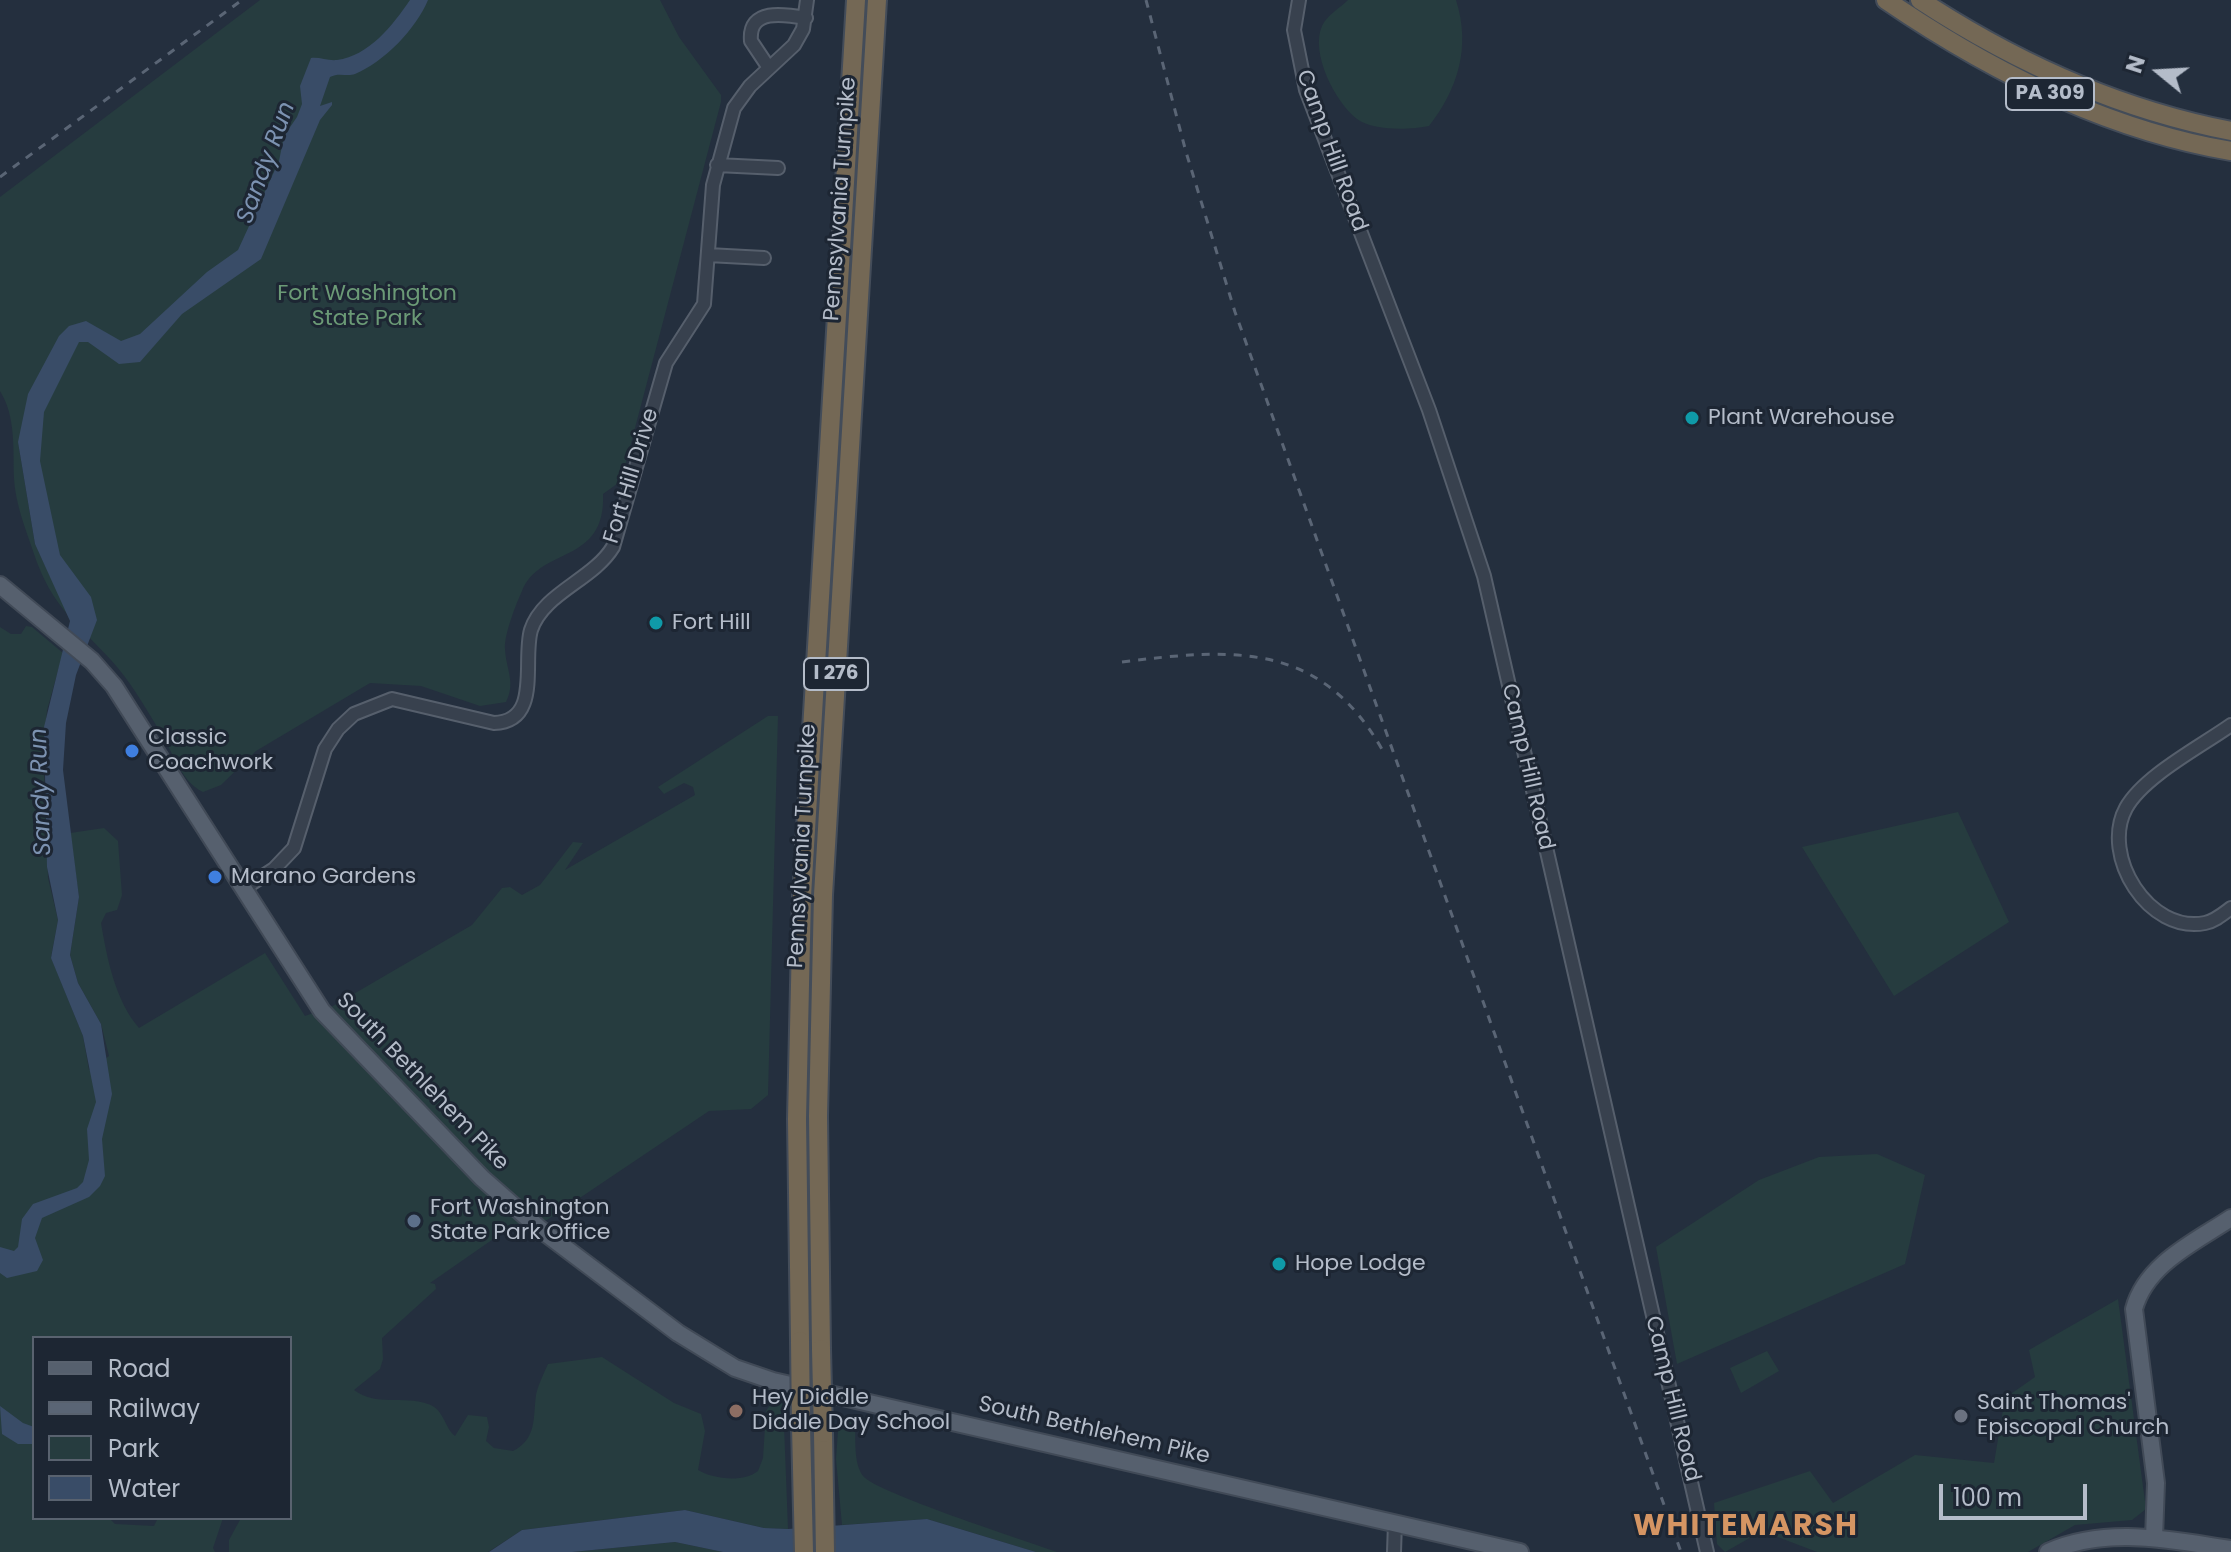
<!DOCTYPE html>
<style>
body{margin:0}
#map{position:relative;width:2231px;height:1552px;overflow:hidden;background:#242f3e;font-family:Poppins,sans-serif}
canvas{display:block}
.legend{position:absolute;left:32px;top:1336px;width:260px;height:184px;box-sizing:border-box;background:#1d2633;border:2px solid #59626f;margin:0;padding:10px 14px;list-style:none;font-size:24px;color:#b4bcc9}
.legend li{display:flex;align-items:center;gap:16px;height:40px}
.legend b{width:40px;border:2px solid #59626f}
.north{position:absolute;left:2119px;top:32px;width:80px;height:80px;-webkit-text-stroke:6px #1d2633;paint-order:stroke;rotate:288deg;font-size:22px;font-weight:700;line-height:32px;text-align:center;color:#b4bcc9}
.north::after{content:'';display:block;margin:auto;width:28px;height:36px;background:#b4bcc9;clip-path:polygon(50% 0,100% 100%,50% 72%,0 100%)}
.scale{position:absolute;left:1939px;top:1484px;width:148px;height:36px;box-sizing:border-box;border:4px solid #b4bcc9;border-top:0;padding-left:10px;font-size:24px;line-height:28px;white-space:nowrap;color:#b4bcc9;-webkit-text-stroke:6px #1d2633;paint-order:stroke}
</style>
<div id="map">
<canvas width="2231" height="1552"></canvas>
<ul class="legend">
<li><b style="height:10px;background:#56606e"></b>Road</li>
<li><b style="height:10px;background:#5a6575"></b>Railway</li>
<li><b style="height:22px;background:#263c3f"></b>Park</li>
<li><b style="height:22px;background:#394c67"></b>Water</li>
</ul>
<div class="north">N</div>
<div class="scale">100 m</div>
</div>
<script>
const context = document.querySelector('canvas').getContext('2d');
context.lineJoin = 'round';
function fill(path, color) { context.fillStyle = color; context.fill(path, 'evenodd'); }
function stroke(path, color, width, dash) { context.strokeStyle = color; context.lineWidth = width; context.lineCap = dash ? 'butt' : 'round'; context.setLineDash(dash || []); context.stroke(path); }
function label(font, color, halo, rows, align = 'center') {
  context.font = font + ' Poppins,sans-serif'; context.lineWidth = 6; context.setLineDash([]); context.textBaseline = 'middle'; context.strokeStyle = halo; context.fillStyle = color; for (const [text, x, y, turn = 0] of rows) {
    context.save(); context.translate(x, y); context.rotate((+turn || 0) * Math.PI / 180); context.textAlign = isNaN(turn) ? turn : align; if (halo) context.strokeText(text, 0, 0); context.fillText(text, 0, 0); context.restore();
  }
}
fill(new Path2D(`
 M260 0H660L679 37 721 95V102L621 481 603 494C606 565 540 546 522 591 516 604 504 635 505 649 506 670 516 682 506 702L480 706 421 686 370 683 256 751 221 785 203 792C180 781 173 751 159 730 144 705 130 681 111 660 75 621 52 607 34 554 26 530 15 503 14 478 13 448 16 417 0 391V197ZM18 442 53 582 35 544Z
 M1348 0H1456C1471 47 1458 89 1429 126 1410 130 1373 131 1357 119 1335 102 1310 53 1322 26 1327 15 1340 8 1348 0Z
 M26 626 32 627 63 653 47 710 43 750 48 878 58 920 51 957 83 1036 89 1070 109 1056 101 1024 78 983 70 955 79 897 70 833 104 828 118 841 122 895 117 910 106 913 101 923C107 958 115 1000 139 1028L265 953 305 1016 333 1006 472 925 502 888 510 887 522 895 540 885 573 842 583 843 565 870 695 795 693 787 684 783 664 794 658 787 768 716H778L768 1095 751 1109 709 1111 547 1220 512 1226 430 1283 435 1284 436 1289 382 1338 383 1359 380 1369 354 1390C376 1407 403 1395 428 1404 444 1409 444 1427 455 1436L468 1415 487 1417 489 1427 486 1441 494 1448 513 1451C537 1439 533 1418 536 1395 538 1385 544 1373 548 1364L602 1357 674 1403 701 1414 705 1431 698 1470C713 1479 743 1483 758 1471L763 1458 766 1411 770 1405 783 1399 788 1529 764 1528 685 1510 522 1530 488 1552H229V1540L241 1518H290V1338H34V1518H109L115 1524 154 1526 158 1518H223L213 1548 215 1552H0V627L11 634H21Z
 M1958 812 2009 922 1894 996 1802 847Z
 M1877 1154 1925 1175 1905 1264 1677 1364 1656 1247 1759 1180 1819 1157Z
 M2118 1299 2146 1509 2132 1520 2075 1525 2028 1552H1817L1762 1531 1725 1552 1717 1544 1714 1503 1810 1471 1833 1503 1915 1455 1994 1463 2005 1398 2035 1377 2029 1350Z
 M1767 1351 1779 1371 1741 1393 1730 1368Z
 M849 1416 855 1422C856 1438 853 1462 863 1476 875 1492 1026 1541 1057 1552H1036L927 1519 842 1525 836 1459 839 1417Z
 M675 1542 723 1552H572Z`), '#263c3f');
fill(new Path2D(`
 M410 0H428C416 29 384 62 355 74 347 77 339 72 330 77L320 106 332 102V105L320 120 261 259 182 314 140 362 119 364 88 342H79L44 412 40 461 60 555 91 597 97 620 76 675 66 723 63 770 79 897 70 955 78 983 101 1024 112 1094 102 1139 105 1176 100 1186 89 1197 42 1218 35 1238 43 1260 37 1271 7 1278 0 1273V1247L14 1251 18 1247 22 1219 33 1204 77 1188 83 1182 89 1160 87 1129 96 1102 83 1036 51 958 58 920 47 867 44 727 70 621 35 544 18 442 28 394 59 336 69 326 86 321 121 341 140 334 207 272 238 250 279 161 284 136 297 117 302 104 300 86 311 58C320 57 328 61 337 60 369 56 393 25 410 0Z
 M0 1406 23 1423 34 1427V1444H18L2 1434Z
 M685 1510 764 1528 788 1529 927 1519 1036 1552H723L675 1542 572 1552H489L522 1530Z`), '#394c67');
const minor = new Path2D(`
 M1299 0 1294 30 1306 90 1429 410 1484 576 1707 1552
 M769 68 751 41C748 8 784 14 806 18
 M717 165 778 168
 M708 255 764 258
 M2231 725C2200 747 2144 776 2126 808 2100 856 2149 934 2205 923 2215 921 2223 914 2231 908
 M243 889 274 869 294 848 325 749 338 729 354 714 392 699 494 723C542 722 522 660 531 630 543 593 593 580 613 547L666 363 704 304 713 185 734 108 750 86 794 45 803 29 807 0
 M1394 1552 1395 1523`);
const major = new Path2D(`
 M0 585 92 661 114 686 322 1011 482 1178 540 1229 678 1333 735 1368 773 1381 1520 1552
 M2154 1538 2156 1483 2134 1309C2146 1264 2195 1242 2231 1218
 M2048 1552C2107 1526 2169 1540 2231 1549`);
const highway = new Path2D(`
 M1886 0C1990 71 2106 130 2231 151
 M1920 0C2016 63 2117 109 2231 131
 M800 1341 797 1119 802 896 856 0
 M821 1349 818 1116 823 895 877 0
 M801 1426 804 1552
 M823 1433 825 1552`);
stroke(minor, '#565f6c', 16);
stroke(major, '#414a57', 20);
stroke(highway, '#434c59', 22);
stroke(minor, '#38414e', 12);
stroke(major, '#56606e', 16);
stroke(highway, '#746855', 18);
stroke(new Path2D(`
 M1146 0 1186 152 1235 312 1681 1552
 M0 177 242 0
 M1122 662C1233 648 1321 641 1383 751`), '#5a6575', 3, [8, 8]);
const highwayBridge = new Path2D(`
 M800 1341 801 1426
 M821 1349 823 1433`);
stroke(highwayBridge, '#434c59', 22, []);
stroke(highwayBridge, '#746855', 18);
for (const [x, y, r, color] of [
 [1692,418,8,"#0f9aa8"],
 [656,623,8,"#0f9aa8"],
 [132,751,8,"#3f7fe0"],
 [215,877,8,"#3f7fe0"],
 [414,1221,8,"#5c6f8a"],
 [1279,1264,8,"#0f9aa8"],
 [736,1411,8,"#8d6e63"],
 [1961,1416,8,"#6b7280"]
]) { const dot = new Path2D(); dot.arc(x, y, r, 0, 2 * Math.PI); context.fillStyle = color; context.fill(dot); stroke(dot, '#1d2633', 3); }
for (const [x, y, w] of [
 [2050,94,88],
 [836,674,64]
]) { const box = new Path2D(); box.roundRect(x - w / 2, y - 16, w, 32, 6); context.fillStyle = '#1d2633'; context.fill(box); stroke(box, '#b4bcc9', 2); }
label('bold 20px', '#b4bcc9', null, [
 ["PA 309",2050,94],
 ["I 276",836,674]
]);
label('22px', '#b4bcc9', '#1d2633', [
 ["Camp Hill Road",1331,151,70],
 ["Pennsylvania Turnpike",841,199,-86],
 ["Fort Hill Drive",632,476,-73],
 ["Camp Hill Road",1527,767,77],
 ["Pennsylvania Turnpike",803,846,-87],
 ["South Bethlehem Pike",422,1082,46],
 ["Camp Hill Road",1672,1399,76],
 ["South Bethlehem Pike",1094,1431,13]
]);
label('22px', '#6b9a76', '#1d2633', [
 ["Fort Washington",367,294],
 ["State Park",367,319]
]);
label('22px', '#b4bcc9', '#1d2633', [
 ["Plant Warehouse",1708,418],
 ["Fort Hill",672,623],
 ["Classic",148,738],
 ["Coachwork",148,763],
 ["Marano Gardens",231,877],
 ["Fort Washington",430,1208],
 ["State Park Office",430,1233],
 ["Hope Lodge",1295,1264],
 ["Hey Diddle",752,1398],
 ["Diddle Day School",752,1423],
 ["Saint Thomas'",1977,1403],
 ["Episcopal Church",1977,1428]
], 'left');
label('italic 24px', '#7c92b1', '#1d2633', [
 ["Sandy Run",267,163,-70],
 ["Sandy Run",42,792,-92]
]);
context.letterSpacing = '2px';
label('bold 30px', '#d59563', '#1d2633', [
 ["WHITEMARSH",1746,1527]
]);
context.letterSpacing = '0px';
</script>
